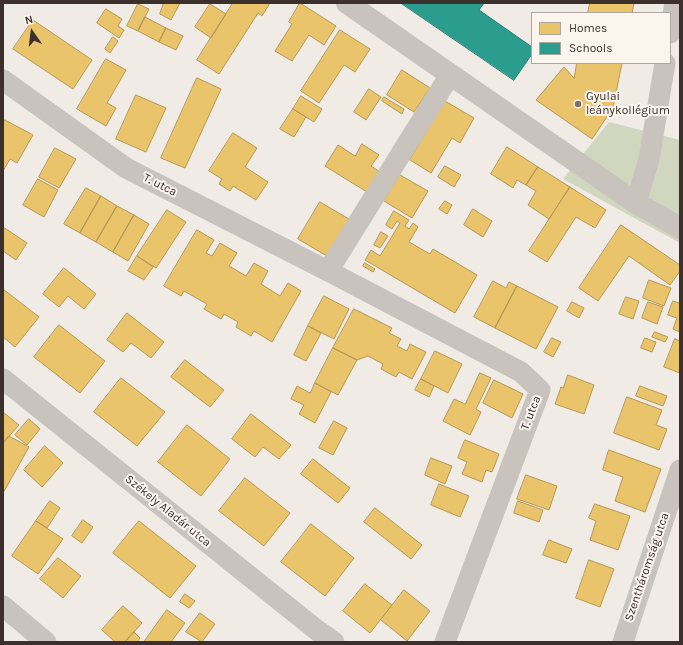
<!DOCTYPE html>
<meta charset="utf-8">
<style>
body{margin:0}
#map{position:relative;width:683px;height:645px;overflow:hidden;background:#f0ebe5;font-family:Karla,sans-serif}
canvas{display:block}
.frame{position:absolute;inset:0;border:4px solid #3b302b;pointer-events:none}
.legend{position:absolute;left:531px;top:12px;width:140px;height:52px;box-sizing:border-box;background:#fbf5ee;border:1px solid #aea6a0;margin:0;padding:5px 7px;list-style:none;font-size:12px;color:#3b302b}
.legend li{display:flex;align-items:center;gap:8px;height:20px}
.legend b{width:20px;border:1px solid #aea6a0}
.north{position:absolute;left:12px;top:12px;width:40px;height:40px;-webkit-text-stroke:3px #fbf5ee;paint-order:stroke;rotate:346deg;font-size:11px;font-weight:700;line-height:16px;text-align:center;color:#3b302b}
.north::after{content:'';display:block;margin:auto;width:14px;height:18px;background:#3b302b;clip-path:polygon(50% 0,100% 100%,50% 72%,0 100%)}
</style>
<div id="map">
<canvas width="683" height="645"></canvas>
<div class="frame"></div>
<ul class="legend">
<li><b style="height:11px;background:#e9c46a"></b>Homes</li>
<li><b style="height:11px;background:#2a9d8f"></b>Schools</li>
</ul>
<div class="north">N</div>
</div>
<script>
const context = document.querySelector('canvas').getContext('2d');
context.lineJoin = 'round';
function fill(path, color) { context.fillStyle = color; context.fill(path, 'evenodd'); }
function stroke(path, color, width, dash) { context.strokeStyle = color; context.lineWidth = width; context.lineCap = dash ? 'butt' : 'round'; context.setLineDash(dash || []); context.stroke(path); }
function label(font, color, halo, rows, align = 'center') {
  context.font = font + ' Karla,sans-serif'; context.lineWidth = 4; context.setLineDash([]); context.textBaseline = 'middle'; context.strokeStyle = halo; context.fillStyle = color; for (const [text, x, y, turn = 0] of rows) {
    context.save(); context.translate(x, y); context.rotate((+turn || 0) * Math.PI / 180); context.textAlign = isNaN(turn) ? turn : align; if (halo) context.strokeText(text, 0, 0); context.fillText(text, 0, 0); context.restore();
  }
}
fill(new Path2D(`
 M609 122 680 140V243L563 179Z`), '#d1d6bf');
const homes = new Path2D(`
 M164 3H180L171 20 160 14Z
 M233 3H270L262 16 258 13 219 74 197 60Z
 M300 3 336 26 324 45 309 35 292 61 275 51 292 24 289 22Z
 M590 3H634L632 13H588Z
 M138 4 149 9 138 31 127 26Z
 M210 4 226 14 211 38 195 27Z
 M106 9 122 19 118 26 124 30 119 38 97 23Z
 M145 17 166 28 159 42 138 31Z
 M33 20 92 60 73 89 13 49Z
 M166 28 183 36 176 50 159 42Z
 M340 30 370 49 355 72 344 65 319 103 301 91Z
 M113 37 118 41 110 53 105 49Z
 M106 59 126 70 107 103 116 108 106 126 77 109Z
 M577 63H622L613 108 592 139 536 100 564 67 574 78Z
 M402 70 430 88 414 112 387 95Z
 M197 78 221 89 185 168 161 158Z
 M369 89 381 97 366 120 354 112Z
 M136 95 166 108 146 152 116 139Z
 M301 96 322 109 314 122 293 109Z
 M384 97 404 109 402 114 382 101Z
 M445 101 474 118 460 143 452 138 431 173 410 160Z
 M293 109 306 117 294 137 280 129Z
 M5 120 33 135 17 163 10 159 3 171V124Z
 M233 133 257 148 245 167 268 182 256 200 233 186 230 191 219 184 222 179 209 171Z
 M362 144 379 155 371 166 380 172 367 192 325 166 338 145 355 156Z
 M507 147 538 167 526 185 517 180 513 188 491 174Z
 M55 148 76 159 59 188 39 177Z
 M445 166 461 175 454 187 438 177Z
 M538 167 570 187 549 219 528 205 536 191 526 185Z
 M400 175 428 191 412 218 384 201Z
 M38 179 58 190 44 217 23 205Z
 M570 187 606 210 595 228 576 217 547 262 529 251Z
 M86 188 101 196 80 233 64 224Z
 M101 196 117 206 96 242 80 233Z
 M445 201 452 205 447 214 439 209Z
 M320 202 349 219 327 256 298 239Z
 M117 206 134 215 113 252 96 242Z
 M473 209 492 221 483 237 464 225Z
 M167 210 186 222 156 268 137 256Z
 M394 211 409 220 405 226 409 229 413 223 418 227 409 242 430 254 433 249 477 275 455 313 365 260 371 250 380 256 400 223 397 221 392 229 386 225Z
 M134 215 149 224 128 261 113 252Z
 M621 225 680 265V271L670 285 629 256 598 301 579 288Z
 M3 227 27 243 16 260 3 251Z
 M197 230 214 240 206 253 212 256 220 243 237 253 229 266 246 276 254 263 268 271 261 284 280 296 288 283 301 291 272 342 254 331 251 336 236 327 238 322 224 314 221 319 204 309 207 304 184 291 181 296 164 286Z
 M381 232 388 236 380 248 374 245Z
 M137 256 153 267 144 280 128 271Z
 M365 263 375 269 373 272 363 266Z
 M64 268 96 294 84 309 68 296 59 307 43 294Z
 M649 280 671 288 664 306 643 298Z
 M493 281 506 288 509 282 517 286 495 328 474 317Z
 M517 286 558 307 536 349 495 328Z
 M3 289 39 317 15 347 3 337Z
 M324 296 349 309 334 339 308 326Z
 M626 297 639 301 633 319 619 314Z
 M673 301 680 303V332L673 329 677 318 668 315Z
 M572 302 584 308 579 318 567 311Z
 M648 302 663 307 657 324 642 318Z
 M354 309 392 328 389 333 401 339 397 346 407 351 410 344 426 352 412 379 399 372 396 377 381 369 383 364 368 356 357 360 333 348Z
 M127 313 164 342 151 358 131 343 123 352 107 340Z
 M59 325 105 361 80 393 34 357Z
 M308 326 321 333 306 361 294 355Z
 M655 332 668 337 665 342 652 337Z
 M552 338 561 342 553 357 544 352Z
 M645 338 656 342 652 352 641 348Z
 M675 339 680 341V373L664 367Z
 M333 348 357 360 338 395 315 383Z
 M435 351 462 364 448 393 421 379Z
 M185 360 224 390 210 407 171 377Z
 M480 373 491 378 476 409 481 412 470 435 443 421 454 399 465 404Z
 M568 375 594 385 584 414 555 404 561 387 563 388Z
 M121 378 165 412 137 446 94 412Z
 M421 379 434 386 429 397 415 390Z
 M494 380 523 394 512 418 483 403Z
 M315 383 331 392 315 423 299 414 304 405 291 399 297 386 310 393Z
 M640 386 667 396 663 406 636 396Z
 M627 397 662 410 656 425 667 429 659 450 614 433Z
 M3 412 19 425 4 442 3 441Z
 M251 414 291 445 279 459 263 447 255 457 232 439Z
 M29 419 40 429 27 445 15 435Z
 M334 421 347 428 333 455 319 448Z
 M187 425 230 459 201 496 158 462Z
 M9 436 29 447 3 493V444Z
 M465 440 499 454 492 472 486 470 482 482 462 474 467 462 458 458Z
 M45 446 63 463 42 487 24 470Z
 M609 450 661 469 645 512 615 501 623 477 603 470Z
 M431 458 452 466 445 484 425 475Z
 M313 459 350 488 338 503 301 474Z
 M526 475 557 486 549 510 517 499Z
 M245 478 290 513 264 546 219 511Z
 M439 484 469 496 460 517 431 505Z
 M50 501 60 508 47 528 36 521Z
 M518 501 543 510 539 522 514 513Z
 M595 504 630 516 618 550 590 540 596 521 589 518Z
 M375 508 422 545 411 559 364 522Z
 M83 520 93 527 82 543 72 536Z
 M36 521 63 539 38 574 12 556Z
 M139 521 196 566 170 598 113 553Z
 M311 524 354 558 325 596 281 562Z
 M549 540 572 549 566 563 543 555Z
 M58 558 81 576 63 598 40 579Z
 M589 560 614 569 600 607 576 598Z
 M365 584 392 605 370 633 343 611Z
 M404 590 430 611 407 641 381 620Z
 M185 594 195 601 189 608 180 602Z
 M123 606 142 623 125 642H115L102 630Z
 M167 610 185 623 171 642H144Z
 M200 613 215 624 202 642 186 632Z
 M134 632 140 638 137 642H125Z`);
fill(homes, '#e9c46a');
stroke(homes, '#b59857', 1);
const schools = new Path2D(`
 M401 3H484L479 10 532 47V54L514 80Z`);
fill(schools, '#2a9d8f');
stroke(schools, '#2f7c71', 1);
stroke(new Path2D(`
 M670 33 675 3
 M3 80 126 168 328 271 521 372 540 390 445 642
 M636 203 649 159 665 63
 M328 271 450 75
 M3 379 318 631 334 642
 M3 606 46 642
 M623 642 680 470`), '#c9c3be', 21);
stroke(new Path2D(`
 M347 3 636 203 680 228`), '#c9c3be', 22);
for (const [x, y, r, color] of [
 [578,104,4,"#7a716c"]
]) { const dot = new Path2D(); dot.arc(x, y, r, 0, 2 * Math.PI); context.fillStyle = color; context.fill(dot); stroke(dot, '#fbf5ee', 1.5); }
label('12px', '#3b302b', '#fbf5ee', [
 ["Gyulai",586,97],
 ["leánykollégium",586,111]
], 'left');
label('12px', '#3b302b', '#fbf5ee', [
 ["T. utca",160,185,27],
 ["T. utca",531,413,-69],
 ["Székely Aladár utca",168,511,39],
 ["Szentháromság utca",647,567,-71]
]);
</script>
